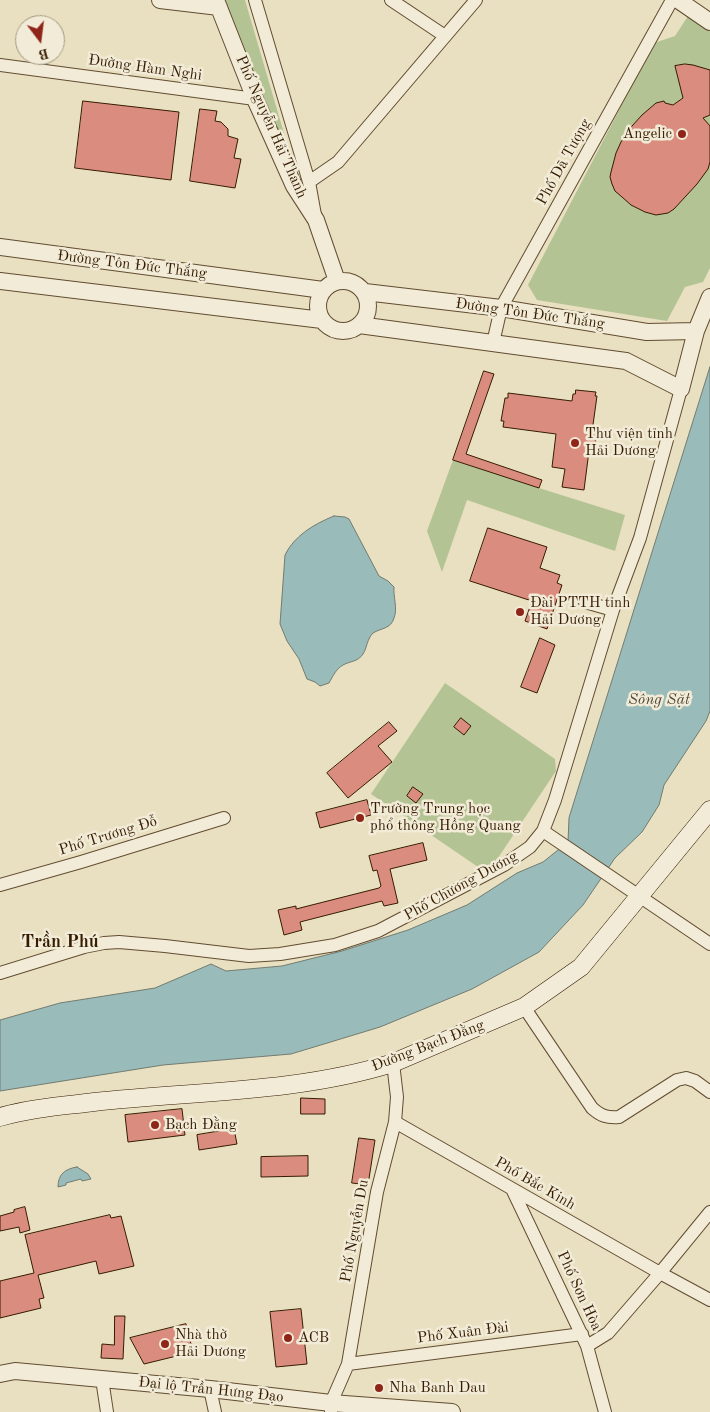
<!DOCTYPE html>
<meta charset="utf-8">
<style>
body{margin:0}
#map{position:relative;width:710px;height:1412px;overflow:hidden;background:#e9e0c1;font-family:"Old Standard TT",serif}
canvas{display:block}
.north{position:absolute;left:15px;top:15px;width:50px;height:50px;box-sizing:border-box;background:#f1ebd7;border:1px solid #a69881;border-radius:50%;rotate:165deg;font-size:14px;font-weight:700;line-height:20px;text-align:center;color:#351b00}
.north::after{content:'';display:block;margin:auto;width:18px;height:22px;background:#8f2418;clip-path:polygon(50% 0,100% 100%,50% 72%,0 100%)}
</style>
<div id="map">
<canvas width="710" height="1412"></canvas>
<div class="north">B</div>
</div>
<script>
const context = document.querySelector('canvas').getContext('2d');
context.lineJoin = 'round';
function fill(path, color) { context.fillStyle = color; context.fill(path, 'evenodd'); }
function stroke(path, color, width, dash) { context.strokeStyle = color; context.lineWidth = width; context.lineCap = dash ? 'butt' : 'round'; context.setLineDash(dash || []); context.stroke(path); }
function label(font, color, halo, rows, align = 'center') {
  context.font = font + ' "Old Standard TT",serif'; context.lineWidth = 5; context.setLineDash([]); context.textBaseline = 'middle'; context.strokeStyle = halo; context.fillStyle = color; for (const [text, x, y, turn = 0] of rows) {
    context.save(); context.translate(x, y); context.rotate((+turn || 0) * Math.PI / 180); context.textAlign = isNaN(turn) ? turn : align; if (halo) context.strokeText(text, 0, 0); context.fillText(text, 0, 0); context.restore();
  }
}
fill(new Path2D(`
 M224 0H245L295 171Z
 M688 16 710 31V268L703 282 685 287 667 321 537 300 528 285 654 43 675 36Z
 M453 460 539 488 625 515 615 551 467 500 442 572 427 531Z
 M445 683 555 759 556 771 496 861 481 869 371 794Z`), '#b4c394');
const water = new Path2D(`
 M710 367V711L706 721 664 785 659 805 642 832 615 858 583 905 539 952 472 989 380 1027 291 1054 163 1065 0 1091V1020L60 1003 155 988 211 964 226 971 282 966 342 951 408 930 467 905 517 873 543 862 568 842 569 818Z
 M334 516 345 517 349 519 379 576 388 581 394 587C393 597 398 608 394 618 391 629 381 628 373 633 367 639 367 648 363 654 358 662 350 661 343 665 336 669 333 676 329 683L320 686 315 682 307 679 299 659 287 641 280 624 285 555C294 536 314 524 334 516Z
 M77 1167 88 1174 91 1179 82 1181 81 1179 66 1183V1185L58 1187C58 1174 65 1169 77 1167Z`);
fill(water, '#99bbba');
stroke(water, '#717b70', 1);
const building = new Path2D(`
 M685 64 693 65 710 70V115L703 118 710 126V162L708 169 697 184 674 209 668 213 656 215 645 212 631 205 622 197 615 191 612 184 610 177 611 172 616 153 621 142 632 126 642 115 656 103 664 101 665 103 673 105 683 98 675 66Z
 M83 101 179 112 171 180 75 168Z
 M200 109 217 111 215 121 221 122 228 129V136L238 139 234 158 241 159 235 188 190 181Z
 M484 371 494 374 466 454 542 480 539 488 453 460Z
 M576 390 596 392 595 396H597L592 432H597L594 452 589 451 584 490 562 487 565 469 552 467 556 434 503 427 504 421H501L505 398H508V393L572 401 573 394H575Z
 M488 528 547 547 540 568 560 575 557 583 562 585 547 629 525 621 532 601 470 581Z
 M540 638 555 645 537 693 521 687Z
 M461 718 471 726 464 735 454 727Z
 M389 722 397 731 378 746 392 762 348 798 327 773Z
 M413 787 423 794 416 803 407 796Z
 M367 800 371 815 320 828 316 813Z
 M423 843 427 860 390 869 398 903 384 906 382 901 300 922 302 930 284 935 278 910 296 906V909L379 888 381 886 377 870 373 871 369 856Z
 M301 1098 325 1099V1114H301Z
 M182 1109 185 1135 128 1142 125 1115Z
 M234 1129 237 1144 199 1150 197 1135Z
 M359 1138 375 1140 368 1185 352 1183Z
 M308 1156V1176L261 1177V1157Z
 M25 1207 30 1230 20 1233 19 1227 0 1231V1216L14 1212V1210Z
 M110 1215 111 1218 121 1216 134 1266 99 1274 96 1261 38 1275 44 1298 39 1299 41 1308 0 1318V1281L34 1273 25 1235Z
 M301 1309 307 1364 276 1367 270 1312Z
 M115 1316H125L123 1359 101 1358 102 1344 114 1345Z
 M186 1324 193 1352 144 1364 130 1338Z`);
fill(building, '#da8d7f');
stroke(building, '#351b00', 1);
const minor = new Path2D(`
 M255 0 309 182 315 215
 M391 0 445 36
 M0 65 255 99
 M309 182 338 162 476 0
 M493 343 501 308 672 0
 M585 602 613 610
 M543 831 710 944
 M0 885 81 862 224 818
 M0 973 84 947 104 943 119 942 165 946 249 956 280 954 335 945 378 931 504 865 530 847 543 831 555 800 613 610 640 538 681 389
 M524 1007 592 1108C601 1116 607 1118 619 1117L677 1080 686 1078 695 1081 710 1092
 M395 1122 660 1273 710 1300
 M512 1189 587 1346 605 1412
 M587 1346 608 1333 660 1273 710 1212
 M348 1364 582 1334
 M102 1379 107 1412
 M210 1389 215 1412
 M331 1412V1403L348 1364 377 1192 395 1122 397 1097 393 1063`);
const tertiary = new Path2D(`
 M160 0 219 7
 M216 0 255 99 294 186 316 220 337 281
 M678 0 710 22
 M0 247 323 290
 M318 306a25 25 0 1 1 50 0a25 25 0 1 1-50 0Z
 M0 281 322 320
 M365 292 501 308 647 332 696 331
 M359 325 626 361 681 389 696 331 710 297
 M0 1374 15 1371 210 1389 331 1403 452 1412`);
const secondary = new Path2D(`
 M0 1117C31 1108 62 1106 94 1102 194 1091 297 1093 393 1063L524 1007 581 967 710 810`);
stroke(minor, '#624c30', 14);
stroke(tertiary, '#624c30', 18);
stroke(secondary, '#351b00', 19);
stroke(minor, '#f1ebd7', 12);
stroke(tertiary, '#f1ebd7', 16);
stroke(secondary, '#f1ebd7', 18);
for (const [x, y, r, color] of [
 [682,134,5,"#8f2418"],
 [575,443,5,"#8f2418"],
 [520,612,5,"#8f2418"],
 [360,818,5,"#8f2418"],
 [155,1125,5,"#8f2418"],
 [288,1338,5,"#8f2418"],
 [165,1344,5,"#8f2418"],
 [379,1388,5,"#8f2418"]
]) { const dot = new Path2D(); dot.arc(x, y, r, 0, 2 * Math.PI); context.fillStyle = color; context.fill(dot); stroke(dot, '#f1ebd7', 2); }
label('15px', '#351b00', '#f1ebd7', [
 ["Đường Hàm Nghi",145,68,8],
 ["Phố Nguyễn Hải Thanh",271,127,66],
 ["Phố Dã Tượng",564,162,-61],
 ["Đường Tôn Đức Thắng",132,265,7],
 ["Đường Tôn Đức Thắng",530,314,8],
 ["Phố Trương Đỗ",108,836,-17],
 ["Phố Chương Dương",461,886,-29],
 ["Đường Bạch Đằng",428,1046,-21],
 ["Phố Bắc Kinh",535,1184,30],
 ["Phố Nguyễn Du",355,1231,-80],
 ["Phố Sơn Hòa",579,1291,65],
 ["Phố Xuân Đài",463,1333,-7],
 ["Đại lộ Trần Hưng Đạo",211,1390,6]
]);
label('15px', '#351b00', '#f1ebd7', [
 ["Angelic",672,134,"right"],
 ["Thư viện tỉnh",585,434],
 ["Hải Dương",585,451],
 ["Đài PTTH tỉnh",530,603],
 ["Hải Dương",530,620],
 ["Trường Trung học",370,809],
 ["phổ thông Hồng Quang",370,826],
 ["Bạch Đằng",165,1125],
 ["Nhà thờ",175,1335],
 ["Hải Dương",175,1352],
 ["ACB",298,1338],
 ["Nha Banh Dau",389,1388]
], 'left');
label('italic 16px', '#534b38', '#f1ebd7', [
 ["Sông Sặt",659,700]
]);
label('bold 18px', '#351b00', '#f1ebd7', [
 ["Trần Phú",60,942]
]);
</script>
